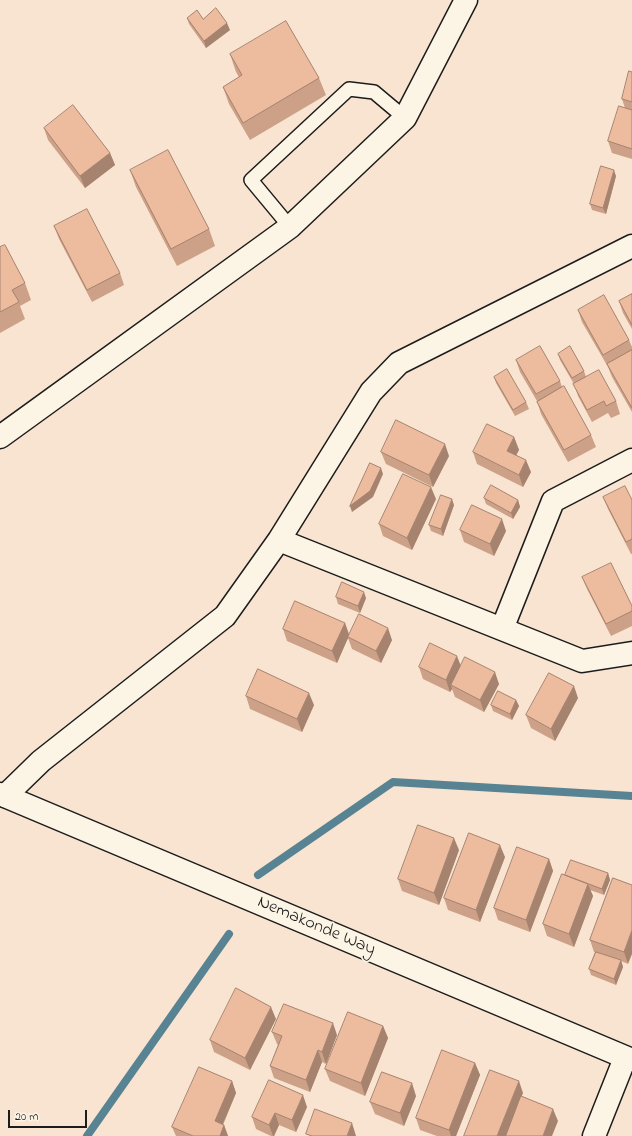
<!DOCTYPE html>
<style>
body{margin:0}
#map{position:relative;width:632px;height:1136px;overflow:hidden;background:#f8e4d0;font-family:"Indie Flower",sans-serif}
canvas{display:block}
.scale{position:absolute;left:8px;top:1110px;width:79px;height:18px;box-sizing:border-box;border:2px solid #1c1c1c;border-top:0;padding-left:5px;font-size:12px;line-height:14px;white-space:nowrap;color:#1c1c1c;-webkit-text-stroke:3px #fcf5e5;paint-order:stroke}
</style>
<div id="map">
<canvas width="632" height="1136"></canvas>
<div class="scale">20 m</div>
</div>
<script>
const context = document.querySelector('canvas').getContext('2d');
context.lineJoin = 'round';
function stroke(path, color, width, dash) { context.strokeStyle = color; context.lineWidth = width; context.lineCap = dash ? 'butt' : 'round'; context.setLineDash(dash || []); context.stroke(path); }
function fill(path, color) { context.fillStyle = color; context.fill(path, 'evenodd'); }
function label(font, color, halo, rows, align = 'center') {
  context.font = font + ' "Indie Flower",sans-serif'; context.lineWidth = 3.5; context.setLineDash([]); context.textBaseline = 'middle'; context.strokeStyle = halo; context.fillStyle = color; for (const [text, x, y, turn = 0] of rows) {
    context.save(); context.translate(x, y); context.rotate((+turn || 0) * Math.PI / 180); context.textAlign = isNaN(turn) ? turn : align; if (halo) context.strokeText(text, 0, 0); context.fillText(text, 0, 0); context.restore();
  }
}
stroke(new Path2D(`
 M258 875 393 782 632 796
 M87 1136 229 934`), '#588392', 8);
const service = new Path2D(`
 M290 227 251 180 349 89 374 92 405 118`);
const minor = new Path2D(`
 M0 437 290 227 405 118 466 0
 M279 540 582 661 632 653
 M502 629 553 501 632 460
 M5 796 41 761 225 616 279 540 371 392 399 363 632 246
 M594 1136 625 1058`);
const tertiary = new Path2D(`
 M0 794 632 1060`);
stroke(service, '#1c1c1c', 16);
stroke(minor, '#1c1c1c', 25);
stroke(tertiary, '#1c1c1c', 25);
stroke(service, '#fcf5e5', 13);
stroke(minor, '#fcf5e5', 22);
stroke(tertiary, '#fcf5e5', 22);
fill(new Path2D(`
 M187 18 203 19 230 30 206 48 189 24Z
 M230 54 319 78 326 95 250 140 229 104 223 87 239 77 236 72Z
 M632 72V159L612 153 608 141 625 108 622 99Z
 M44 128 110 153 115 165 85 188 48 140Z
 M130 170 209 229 215 246 177 266 136 187Z
 M616 176 606 214 592 210 590 204Z
 M54 226 120 273 124 285 92 302 59 239Z
 M0 247 25 283 31 300 20 306 25 319 0 333Z
 M632 294V329L623 313 619 301Z
 M578 310 629 340 632 347V412L612 377 608 367 582 322Z
 M558 354 584 371 586 377 616 401 620 414 611 418 608 413 592 422 578 396 574 384 560 360Z
 M516 360 560 381 562 387 591 435 596 447 568 462 541 414 537 401 520 372Z
 M494 377 526 402 529 409 515 416 496 383Z
 M514 437 519 450 516 455 531 472 523 487 477 464 473 452Z
 M381 452 449 456 433 487 386 464Z
 M603 497 632 500V554H631L608 509Z
 M484 498 518 500 520 507 513 519 486 504Z
 M436 499 412 550 383 536 379 524Z
 M454 505 443 536 431 531 429 525Z
 M460 530 506 531 494 556 464 542Z
 M582 577 632 606V626L611 636 587 589Z
 M336 597 366 598 360 613 338 604Z
 M345 623 349 634 392 640 381 663 352 649 348 638 337 663 287 641 283 629Z
 M461 666 499 684 484 712 455 697 452 689 450 692 423 679 419 667Z
 M246 696 314 705 302 732 250 709Z
 M578 698 555 741 531 728 526 715Z
 M516 700 519 706 512 720 493 711 491 705Z
 M459 850 439 905 402 891 398 879Z
 M505 857 480 922 448 910 444 898Z
 M549 859 553 871 530 932 498 920 494 908Z
 M608 873 610 880 604 895 590 890 593 896 574 947 547 936 543 924 566 876 565 875Z
 M613 878 628 964 621 961 623 967 616 985 591 975 589 969 595 952H594L590 940Z
 M276 1019 250 1070 214 1052 210 1040Z
 M383 1026 388 1038 365 1096 330 1081 325 1069Z
 M272 1032 337 1035 326 1064 322 1062 310 1092 274 1078 270 1066 278 1045 277 1044Z
 M475 1063 480 1075 456 1136H437L420 1130 416 1118Z
 M232 1081 236 1093 223 1125H224L228 1136H176L172 1127Z
 M416 1096 404 1126 375 1114 370 1102Z
 M307 1107 296 1132 279 1125 274 1136H271L256 1129 252 1117Z`), '#cca188');
fill(new Path2D(`
 M227 23 230 30 206 48 204 41Z
 M110 153 115 165 85 188 80 176Z
 M614 170 616 176 606 214 603 208Z
 M514 437 519 450 512 463 507 451Z
 M445 444 449 456 433 487 429 475Z
 M526 460 531 472 523 487 519 475Z
 M381 468 383 474 373 497 352 512 350 506Z
 M431 487 436 499 412 550 407 538Z
 M452 499 454 505 443 536 441 529Z
 M518 500 520 507 513 519 511 513Z
 M502 519 506 531 494 556 490 544Z
 M364 592 366 598 360 613 358 606Z
 M345 623 349 635 348 637V638L337 663 332 651Z
 M388 628 392 640 381 663 376 651Z
 M457 656 462 669 451 685 452 689 450 692 446 680Z
 M495 672 499 684 484 712 480 700Z
 M574 686 578 698 555 741 551 729Z
 M309 693 314 705 302 732 297 719Z
 M516 700 519 706 512 720 510 714Z
 M454 838 459 850 439 905 434 893Z
 M500 845 505 857 480 922 476 910Z
 M549 859 553 871 530 932 526 920Z
 M608 873 610 880 604 895 602 889Z
 M588 884 593 896 574 947 569 934Z
 M632 930V954L628 964 624 952Z
 M621 960 623 967 616 985 614 979Z
 M271 1007 276 1019 250 1070 245 1058Z
 M333 1023 337 1035 326 1064 322 1052Z
 M383 1026 388 1038 365 1096 361 1083Z
 M318 1050 322 1062 310 1092 306 1080Z
 M475 1063 480 1075 456 1136H451L449 1130Z
 M232 1081 236 1093 219 1133 215 1121Z
 M519 1081 523 1093 506 1136H497Z
 M412 1083 416 1096 404 1126 400 1113Z
 M303 1095 307 1107 296 1132 292 1120Z
 M553 1109 558 1121 552 1136H543Z
 M275 1113 279 1125 274 1136H273L269 1125Z
 M352 1123 356 1136H347Z
 M224 1125 228 1136H220Z`), '#a6836f');
const building = new Path2D(`
 M216 8 227 23 204 41 187 18 197 10 203 19Z
 M286 21 319 78 243 123 223 87 242 75 230 54Z
 M629 71 632 72V102L622 99Z
 M73 105 110 153 80 176 44 128Z
 M619 106 632 110V149L608 141Z
 M168 150 209 229 171 249 130 170Z
 M601 166 614 170 603 208 590 204Z
 M87 209 120 273 87 290 54 226Z
 M5 245 25 283 12 290 19 302 0 312V247Z
 M632 294V325L619 301Z
 M604 295 629 340 603 355 578 310Z
 M540 346 560 381 536 394 516 360Z
 M570 346 584 371 572 378 558 354Z
 M632 350V408L607 364Z
 M507 369 526 402 513 410 494 377Z
 M599 370 616 401 606 406 604 401 587 410 573 384Z
 M564 386 591 435 564 450 537 402Z
 M396 420 445 444 429 475 381 452Z
 M487 424 514 437 507 451 526 460 519 475 473 452Z
 M370 463 381 468 370 491 350 506Z
 M403 474 431 487 407 538 379 524Z
 M491 485 518 500 511 513 484 498Z
 M625 486 632 500V539L626 542 603 497Z
 M441 495 452 499 441 529 429 525Z
 M472 505 502 519 490 544 460 530Z
 M611 563 632 606V611L606 624 582 577Z
 M342 582 364 592 358 606 336 597Z
 M295 601 345 623 332 651 283 629Z
 M359 614 388 628 376 651 348 637Z
 M430 643 457 656 446 680 419 667Z
 M465 657 495 672 480 700 451 685Z
 M258 669 309 693 297 719 246 696Z
 M549 673 574 686 551 729 526 715Z
 M498 691 516 700 510 714 491 705Z
 M418 825 454 838 434 893 398 879Z
 M469 833 500 845 476 910 444 898Z
 M517 847 549 859 526 920 494 908Z
 M571 860 608 873 602 889 565 875Z
 M562 874 588 884 569 934 543 924Z
 M613 878 632 885V930L624 952 590 940Z
 M596 952 621 960 614 979 589 969Z
 M236 988 271 1007 245 1058 210 1040Z
 M284 1004 333 1023 322 1052 318 1050 306 1080 270 1066 282 1036 272 1032Z
 M348 1012 383 1026 361 1083 325 1069Z
 M442 1050 475 1063 449 1130 416 1118Z
 M199 1067 232 1081 215 1121 224 1125 220 1136H193L172 1127Z
 M490 1070 519 1081 497 1136H464Z
 M382 1072 412 1083 400 1113 370 1102Z
 M269 1080 303 1095 292 1120 275 1113 269 1125 252 1117Z
 M521 1096 553 1109 543 1136H506Z
 M315 1109 352 1123 347 1136H312L306 1134Z`);
fill(building, '#edbb9e');
stroke(building, '#a6836f', 1);
label('18px', '#1c1c1c', '#fcf5e5', [
 ["Nemakonde Way",316,927,23]
]);
</script>
